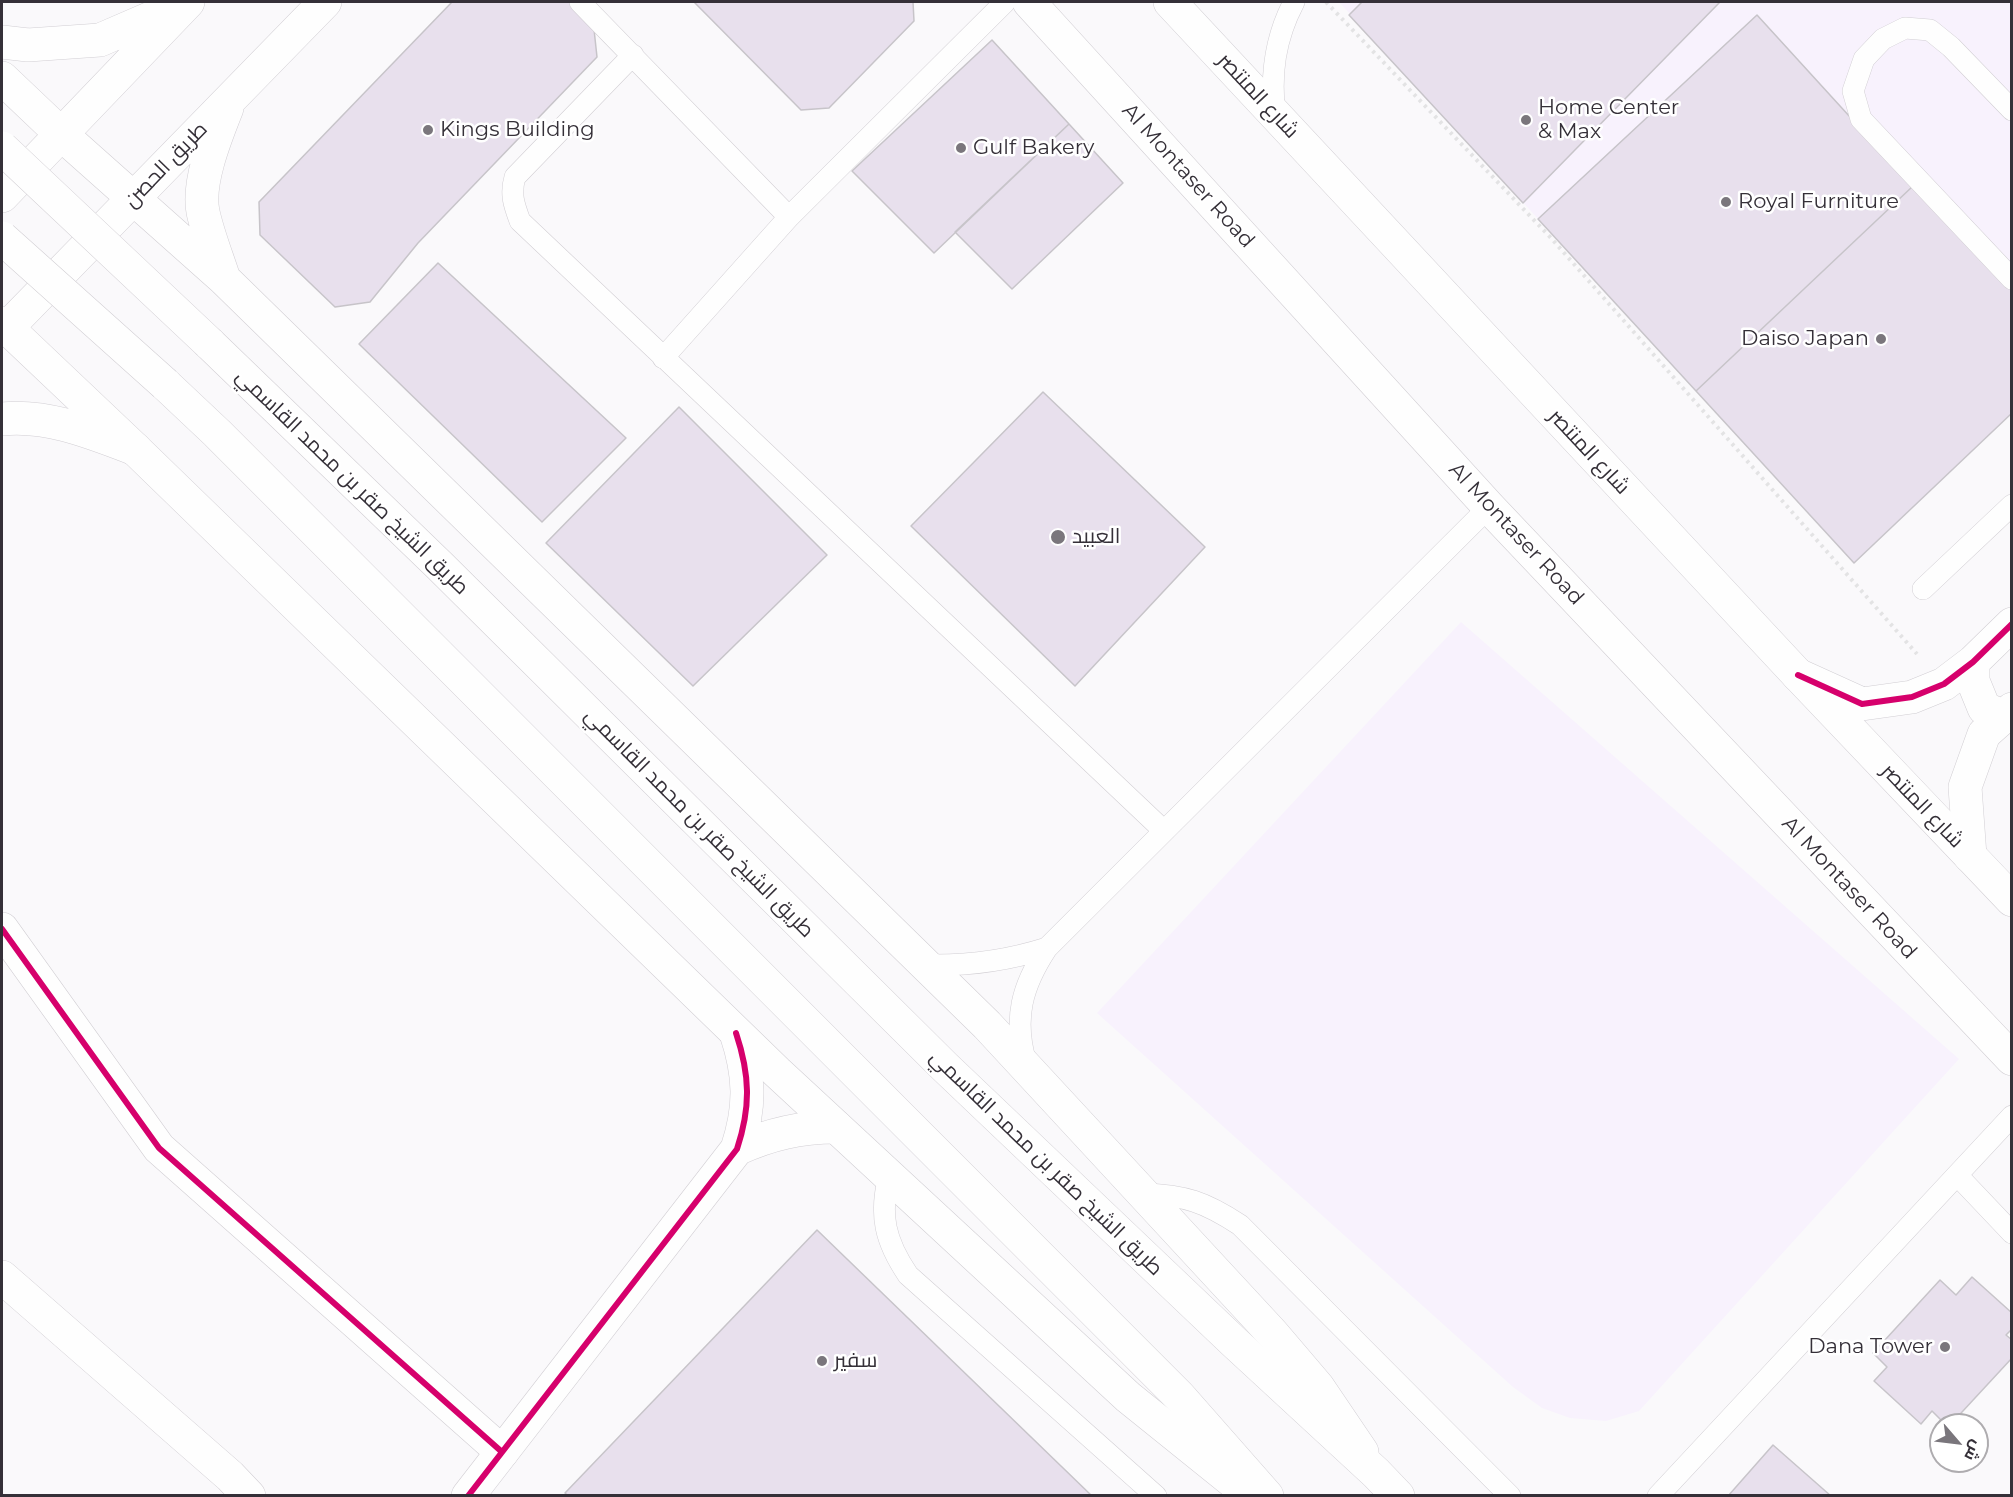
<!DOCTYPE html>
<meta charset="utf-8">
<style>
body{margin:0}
#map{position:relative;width:2013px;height:1497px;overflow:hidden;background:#faf9fb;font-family:Montserrat,Cairo,sans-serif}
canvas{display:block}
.frame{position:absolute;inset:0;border:3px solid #353038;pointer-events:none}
.north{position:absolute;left:1929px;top:1413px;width:60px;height:60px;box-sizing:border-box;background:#fff;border:2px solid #aeacaf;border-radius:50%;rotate:118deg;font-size:16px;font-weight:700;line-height:24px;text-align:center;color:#353038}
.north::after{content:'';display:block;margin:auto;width:21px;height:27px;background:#7a767c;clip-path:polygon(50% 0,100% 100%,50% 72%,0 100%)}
</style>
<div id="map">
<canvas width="2013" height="1497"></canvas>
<div class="frame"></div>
<div class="north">ش</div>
</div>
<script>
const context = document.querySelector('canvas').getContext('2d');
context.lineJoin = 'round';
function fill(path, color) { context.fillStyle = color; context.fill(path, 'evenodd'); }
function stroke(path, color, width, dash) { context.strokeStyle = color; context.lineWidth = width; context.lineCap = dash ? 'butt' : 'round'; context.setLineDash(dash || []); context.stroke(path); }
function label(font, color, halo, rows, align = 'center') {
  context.font = font + ' Montserrat,Cairo,sans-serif'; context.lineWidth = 5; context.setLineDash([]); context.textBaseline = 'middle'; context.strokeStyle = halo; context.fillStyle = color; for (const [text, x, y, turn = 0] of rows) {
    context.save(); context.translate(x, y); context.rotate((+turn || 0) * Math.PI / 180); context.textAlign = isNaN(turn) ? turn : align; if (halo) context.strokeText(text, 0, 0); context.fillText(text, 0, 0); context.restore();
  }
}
fill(new Path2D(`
 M1339 2H2011V413L1854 563Z
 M1461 622 1959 1059 1639 1411 1606 1421 1570 1418 1542 1408 1513 1387 1097 1013Z`), '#f8f2fd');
const building = new Path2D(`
 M452 2H572L593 20 597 57 418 243 370 302 335 307 260 235 259 202Z
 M694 2H913L914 21 829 108 801 110Z
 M1362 2H1720L1523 203 1349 15Z
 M1757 15 1913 186 1696 391 1538 219Z
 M992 40 1069 124 934 253 852 171Z
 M1069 124 1123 183 1012 289 955 232Z
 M1913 186 2012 287V413L1854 563 1696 391Z
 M438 263 626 438 542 522 359 344Z
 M1043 392 1205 547 1075 686 911 526Z
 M679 407 827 555 693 686 546 543Z
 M817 1230 1092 1496H568L565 1493Z
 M1972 1277 2012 1313V1329L2006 1335 2012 1340V1358L1950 1425H1946L1932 1411 1921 1424 1874 1381 1887 1367 1873 1353 1940 1280 1956 1295Z
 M1773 1445 1831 1496H1728Z`);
fill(building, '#e8e0ed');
stroke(building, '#c7c4c9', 1.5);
const service = new Path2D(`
 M580 2 789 217
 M633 55 515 177C510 194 514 205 520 221L1163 830
 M2012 110 1951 47 1930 30 1905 28 1883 39 1864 59 1853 91 1861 119 2012 279
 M1275 115C1270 74 1275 38 1294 2
 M663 358 789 217 1005 2
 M1923 589 2012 505
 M926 965C969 966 1006 961 1047 948
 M1026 1063C1013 1018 1022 986 1047 948L1489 507
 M1957 1175 2012 1233
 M889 1176C879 1215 885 1241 908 1275L1156 1496
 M1143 1194C1185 1195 1205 1202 1240 1225L1510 1496
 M1658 1496 2012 1116`);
const minor = new Path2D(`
 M1973 662V681L1984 708 2004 717
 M1798 675 1862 704 1912 697 1944 684 1973 662 2012 624
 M1970 856 1965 787 1984 734 2012 709
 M2 929 159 1148 502 1452
 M2 1277 230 1476 249 1496`);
const tertiary = new Path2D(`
 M737 1149C770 1134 800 1127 836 1127
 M468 1496 737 1149C751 1107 750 1075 736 1033`);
const secondary = new Path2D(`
 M2 419C47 414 93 433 135 449`);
const primary = new Path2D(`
 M1029 2 1489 507 2012 1059
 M1170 2 1798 675 2012 900
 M2 42 28 45 100 40 174 8
 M2 78 61 134 224 279 987 1025 1272 1333 1318 1387 1362 1452
 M2 196 188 2
 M224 279C217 257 208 235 203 212 197 182 216 136 227 108
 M2 323 135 449 777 1072 1128 1397 1251 1496
 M7 328 325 2`);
const trunk = new Path2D(`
 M209 343 440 566 945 1067 1234 1342 1376 1473 1398 1496
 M165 384 217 433 1179 1396 1267 1496`);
stroke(service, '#d1ced3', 22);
stroke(minor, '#d1ced3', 34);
stroke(tertiary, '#d1ced3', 34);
stroke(secondary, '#d1ced3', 34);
stroke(primary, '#d1ced3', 34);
stroke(trunk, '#d1ced3', 34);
stroke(new Path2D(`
 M1326 2 1551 238 1917 654`), '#e3e3e4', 4, [3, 4.5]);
stroke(service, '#fefefe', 21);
stroke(minor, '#fefefe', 33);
stroke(tertiary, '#fefefe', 33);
stroke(secondary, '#fefefe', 33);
stroke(primary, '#fefefe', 33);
stroke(trunk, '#fefefe', 33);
const trunkBridge = new Path2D(`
 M2 148 209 343
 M2 238 165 384`);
stroke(trunkBridge, '#d1ced3', 34, []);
stroke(trunkBridge, '#fefefe', 33);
stroke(new Path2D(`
 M1798 675 1862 704 1912 697 1944 684 1973 662 2012 624
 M2 929 159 1148 502 1452
 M468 1496 737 1149C751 1107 750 1075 736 1033`), '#d6006c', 6);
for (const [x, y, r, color] of [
 [1526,120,6,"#7a767c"],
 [428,130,6,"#7a767c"],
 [961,148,6,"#7a767c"],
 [1726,202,6,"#7a767c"],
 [1881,339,6,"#7a767c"],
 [1058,537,8,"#7a767c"],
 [1945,1347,6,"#7a767c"],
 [822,1361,6,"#7a767c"]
]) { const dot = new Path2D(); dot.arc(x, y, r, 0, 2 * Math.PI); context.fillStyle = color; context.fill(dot); stroke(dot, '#fff', 2); }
label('21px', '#353038', '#fff', [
 ["شارع المنتصر",1258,96,47],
 ["طريق الحصن",166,165,-46],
 ["Al Montaser Road",1188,176,48],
 ["شارع المنتصر",1589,452,47],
 ["طريق الشيخ صقر بن محمد القاسمي",352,482,44],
 ["Al Montaser Road",1516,534,47],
 ["شارع المنتصر",1922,806,46],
 ["طريق الشيخ صقر بن محمد القاسمي",699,823,45],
 ["Al Montaser Road",1849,888,47],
 ["طريق الشيخ صقر بن محمد القاسمي",1046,1163,44]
]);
label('21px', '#353038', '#fff', [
 ["Home Center",1538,108],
 ["& Max",1538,132],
 ["Kings Building",440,130],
 ["Gulf Bakery",973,148],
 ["Royal Furniture",1738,202],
 ["Daiso Japan",1869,339,"right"],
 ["العبيد",1072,537],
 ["Dana Tower",1933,1347,"right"],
 ["سفير",834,1361]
], 'left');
</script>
